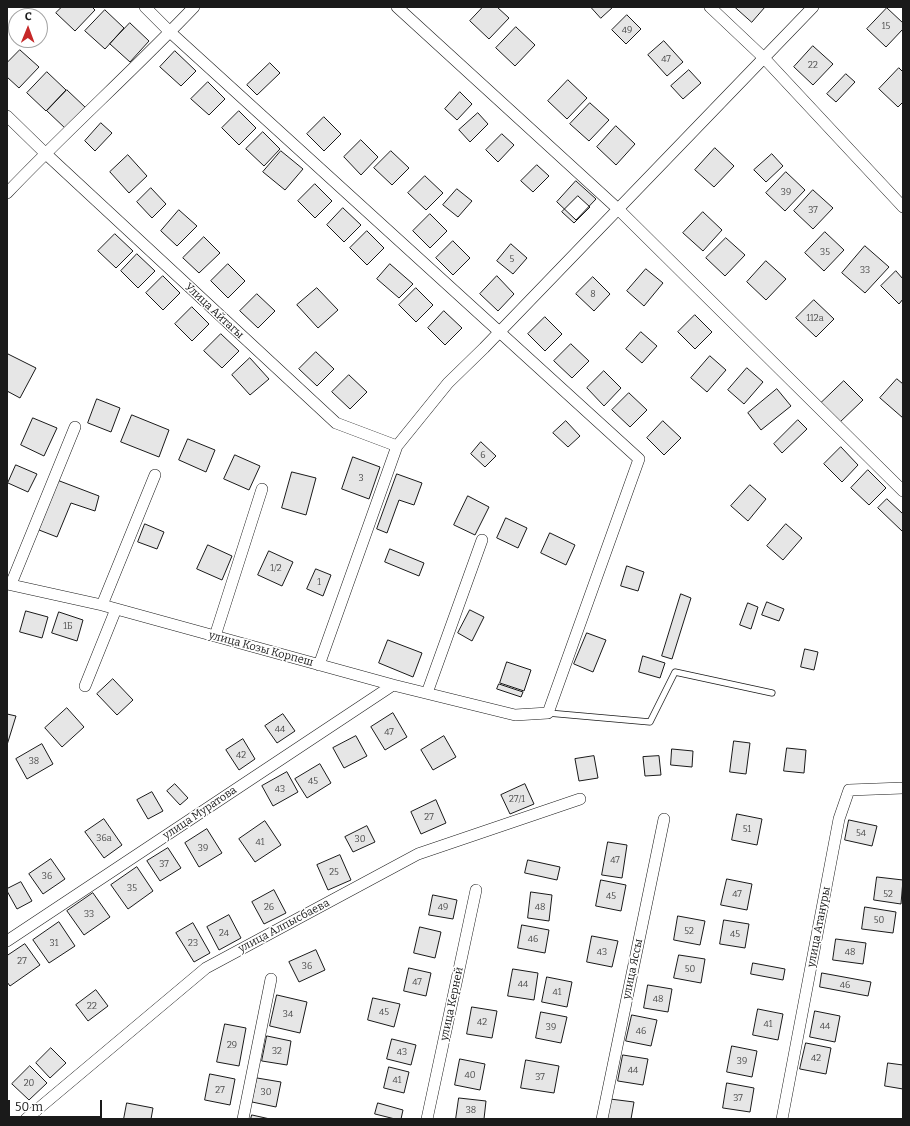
<!DOCTYPE html>
<meta charset="utf-8">
<style>
body{margin:0}
#map{position:relative;width:910px;height:1126px;overflow:hidden;background:#fff;font-family:Bitter,serif}
canvas{display:block}
.frame{position:absolute;inset:0;border:8px solid #1a1a1a;pointer-events:none}
.north{position:absolute;left:8px;top:8px;width:40px;height:40px;box-sizing:border-box;background:#fff;border:1px solid #a3a3a3;border-radius:50%;rotate:1deg;font-size:11px;font-weight:700;line-height:16px;text-align:center;color:#1a1a1a}
.north::after{content:'';display:block;margin:auto;width:14px;height:18px;background:#c62828;clip-path:polygon(50% 0,100% 100%,50% 72%,0 100%)}
.scale{position:absolute;left:8px;top:1100px;width:94px;height:18px;box-sizing:border-box;border:2px solid #1a1a1a;border-top:0;padding-left:5px;font-size:12px;line-height:14px;white-space:nowrap;color:#1a1a1a;-webkit-text-stroke:3px #fff;paint-order:stroke}
</style>
<div id="map">
<canvas width="910" height="1126"></canvas>
<div class="frame"></div>
<div class="north">С</div>
<div class="scale">50 m</div>
</div>
<script>
const context = document.querySelector('canvas').getContext('2d');
context.lineJoin = 'round';
function fill(path, color) { context.fillStyle = color; context.fill(path, 'evenodd'); }
function stroke(path, color, width, dash) { context.strokeStyle = color; context.lineWidth = width; context.lineCap = dash ? 'butt' : 'round'; context.setLineDash(dash || []); context.stroke(path); }
function label(font, color, halo, rows, align = 'center') {
  context.font = font + ' Bitter,serif'; context.lineWidth = 3; context.setLineDash([]); context.textBaseline = 'middle'; context.strokeStyle = halo; context.fillStyle = color; for (const [text, x, y, turn = 0] of rows) {
    context.save(); context.translate(x, y); context.rotate((+turn || 0) * Math.PI / 180); context.textAlign = isNaN(turn) ? turn : align; if (halo) context.strokeText(text, 0, 0); context.fillText(text, 0, 0); context.restore();
  }
}
const building = new Path2D(`
 M62 7H92L95 10 75 31 56 13Z
 M483 7H497L509 18 489 39 470 21Z
 M591 7H613L601 18Z
 M735 7H765L752 22Z
 M887 8 903 23V29L886 47 867 29Z
 M105 10 124 28 105 49 85 31Z
 M627 15 641 29 626 44 612 30Z
 M130 23 149 41 130 62 110 44Z
 M516 27 535 45 515 66 496 48Z
 M664 41 683 62 667 76 648 55Z
 M813 46 833 64 813 85 794 67Z
 M20 50 39 67 19 88 7 77V63Z
 M175 51 196 71 181 86 160 67Z
 M270 63 280 73 257 95 247 85Z
 M899 68 903 72V102L898 107 879 89Z
 M689 70 701 83 683 99 671 86Z
 M47 72 66 90 46 111 27 93Z
 M846 74 855 82 836 102 827 94Z
 M568 80 587 98 567 119 548 101Z
 M208 82 225 99 209 115 191 99Z
 M67 90 86 108 66 129 47 111Z
 M460 92 472 104 457 120 445 109Z
 M590 103 609 120 589 141 570 124Z
 M239 111 256 128 239 145 222 128Z
 M478 113 488 124 470 142 459 130Z
 M324 117 341 134 324 151 307 134Z
 M101 123 112 133 95 151 85 141Z
 M616 126 635 144 616 165 597 147Z
 M263 132 280 149 264 166 246 149Z
 M502 134 514 145 498 162 486 150Z
 M361 140 378 157 361 175 344 157Z
 M715 148 734 166 714 187 695 170Z
 M281 151 303 169 285 190 263 172Z
 M391 151 409 168 392 185 374 168Z
 M772 154 783 166 766 182 754 170Z
 M128 155 147 176 129 193 110 172Z
 M537 165 549 176 533 192 521 181Z
 M786 172 805 190 785 211 766 193Z
 M425 176 443 193 426 210 408 193Z
 M576 181 596 199 576 220 557 202Z
 M315 184 332 201 315 218 298 201Z
 M151 188 166 204 152 218 137 202Z
 M457 189 472 201 458 217 443 205Z
 M813 190 833 208 813 229 794 211Z
 M578 196 590 207 574 223 562 212Z
 M343 208 361 225 344 242 327 225Z
 M179 210 197 226 177 246 161 231Z
 M703 212 722 230 703 251 683 233Z
 M430 214 447 231 430 248 413 231Z
 M367 231 384 248 367 265 350 248Z
 M825 232 844 250 824 271 805 253Z
 M115 234 133 251 116 268 98 251Z
 M204 237 220 253 199 273 183 258Z
 M726 238 745 255 725 276 706 258Z
 M453 241 470 258 453 275 436 258Z
 M511 244 527 258 513 274 497 261Z
 M865 246 889 267 865 293 842 273Z
 M137 254 155 271 138 288 121 271Z
 M766 261 786 279 766 300 747 282Z
 M228 264 245 281 228 298 211 281Z
 M390 264 413 284 399 298 377 279Z
 M646 269 663 283 644 306 627 291Z
 M896 271 903 279V299L899 304 881 286Z
 M163 276 180 293 163 310 146 293Z
 M497 276 514 294 498 311 480 294Z
 M593 277 610 294 594 311 576 294Z
 M317 288 338 310 318 328 297 305Z
 M416 288 433 305 416 322 399 305Z
 M257 294 275 311 258 328 240 311Z
 M814 300 834 319 816 337 796 318Z
 M192 307 209 324 192 341 175 324Z
 M444 311 462 328 445 345 428 328Z
 M695 315 712 332 695 349 678 332Z
 M545 317 562 334 545 351 528 334Z
 M641 332 657 346 642 363 626 349Z
 M221 334 239 351 222 368 204 351Z
 M571 344 589 361 572 378 554 361Z
 M316 352 334 369 317 386 299 369Z
 M8 354 36 368 20 398 7 391V356Z
 M710 356 726 370 707 392 691 378Z
 M250 358 269 379 250 395 232 375Z
 M747 368 763 382 744 404 728 390Z
 M604 371 621 388 604 406 587 388Z
 M349 375 367 392 350 409 332 392Z
 M897 379 903 384V418L880 398Z
 M844 381 863 400 839 423 820 404Z
 M777 389 791 406 761 430 748 413Z
 M629 393 647 410 630 427 612 410Z
 M97 399 120 408 111 432 88 423Z
 M132 415 169 430 159 457 121 442Z
 M33 418 57 428 44 456 21 445Z
 M798 420 807 429 782 453 774 444Z
 M566 421 580 436 568 447 553 433Z
 M663 421 681 438 664 455 647 438Z
 M188 439 215 450 206 472 179 460Z
 M481 442 496 456 485 467 471 454Z
 M841 447 858 465 842 482 824 464Z
 M235 455 260 466 249 490 224 479Z
 M353 457 380 467 369 499 342 489Z
 M16 465 37 474 28 492 8 483Z
 M868 470 886 488 869 505 851 488Z
 M292 472 316 478 306 515 282 508Z
 M397 474 422 483 414 505 399 500 387 533 377 529Z
 M57 480 99 496 95 511 71 503 57 537 39 530Z
 M750 485 766 499 748 521 731 506Z
 M468 496 489 507 475 535 454 525Z
 M887 499 903 514V532L878 508Z
 M506 518 527 528 518 548 497 538Z
 M145 524 164 532 157 549 138 542Z
 M786 524 802 538 783 560 767 546Z
 M550 533 575 545 566 565 541 553Z
 M208 545 232 556 222 580 197 569Z
 M390 549 424 563 419 576 385 562Z
 M269 551 293 562 282 586 258 575Z
 M627 566 644 572 638 591 621 586Z
 M316 569 331 575 323 596 307 589Z
 M681 594 691 598 672 659 662 656Z
 M767 602 784 609 779 621 762 615Z
 M748 603 758 607 751 629 740 625Z
 M470 610 484 617 472 641 458 633Z
 M26 611 48 617 42 638 20 632Z
 M59 612 83 620 77 641 52 633Z
 M587 633 606 640 593 672 574 664Z
 M388 640 422 653 413 677 379 663Z
 M805 649 818 652 814 670 801 667Z
 M643 656 665 663 660 678 639 672Z
 M507 662 531 670 524 691 500 683Z
 M113 679 133 700 117 715 97 694Z
 M499 684 523 692 521 697 497 689Z
 M67 708 84 727 62 747 45 728Z
 M393 713 407 737 385 750 371 727Z
 M7 714 16 716 7 745Z
 M283 714 295 731 277 743 265 726Z
 M356 736 367 756 344 768 333 748Z
 M444 736 456 757 433 770 421 750Z
 M243 739 255 759 239 770 226 750Z
 M734 741 750 743 746 774 730 772Z
 M42 744 53 764 27 779 16 759Z
 M787 748 806 750 804 773 784 771Z
 M672 749 693 751 692 767 671 765Z
 M594 756 598 778 579 781 575 759Z
 M659 756 661 775 645 776 643 757Z
 M320 764 331 783 307 798 295 779Z
 M287 772 298 792 273 806 262 786Z
 M175 784 188 798 180 805 167 791Z
 M525 784 534 804 510 814 501 795Z
 M152 792 163 811 148 819 137 800Z
 M436 800 446 823 421 834 411 812Z
 M737 814 762 819 757 845 732 840Z
 M104 819 122 845 104 858 85 832Z
 M849 820 877 826 872 846 845 840Z
 M265 821 281 845 255 862 239 839Z
 M367 826 375 842 353 852 345 837Z
 M207 829 222 853 199 867 185 843Z
 M608 842 627 845 622 878 602 875Z
 M168 848 181 868 160 881 147 861Z
 M340 855 351 880 328 890 317 865Z
 M51 859 65 879 43 894 29 874Z
 M528 860 560 867 557 880 525 873Z
 M137 867 153 891 128 909 111 885Z
 M877 877 903 880 901 904 874 900Z
 M727 879 752 884 747 910 721 905Z
 M601 880 626 885 621 911 596 906Z
 M21 882 32 901 17 909 7 891V889Z
 M274 890 286 913 264 924 252 902Z
 M531 892 552 895 549 921 528 918Z
 M93 893 110 917 84 935 67 911Z
 M433 895 457 900 453 919 429 915Z
 M865 907 896 912 893 933 862 929Z
 M229 915 241 938 219 950 207 927Z
 M678 916 705 921 700 945 674 940Z
 M724 920 749 924 745 948 720 944Z
 M59 922 75 946 49 963 33 940Z
 M193 923 210 953 194 962 176 933Z
 M522 925 549 930 545 953 518 948Z
 M420 927 441 932 435 958 414 953Z
 M592 936 618 941 612 967 587 962Z
 M836 939 866 943 863 964 833 960Z
 M25 944 40 965 10 986 7 982V956Z
 M316 950 325 970 299 982 289 962Z
 M679 955 705 959 701 983 674 978Z
 M753 963 785 969 783 980 751 974Z
 M409 968 431 973 426 996 404 991Z
 M513 969 538 973 534 1000 508 996Z
 M822 973 871 982 868 996 820 987Z
 M547 977 572 982 567 1007 542 1002Z
 M648 985 672 989 668 1012 644 1008Z
 M96 990 108 1006 88 1021 76 1005Z
 M277 995 307 1002 300 1033 270 1026Z
 M373 998 400 1004 394 1027 368 1020Z
 M472 1007 497 1011 492 1038 467 1034Z
 M758 1009 783 1014 778 1040 753 1035Z
 M815 1011 840 1016 835 1042 810 1037Z
 M541 1012 567 1017 561 1043 536 1038Z
 M632 1015 657 1020 651 1046 626 1041Z
 M225 1024 246 1028 239 1066 217 1062Z
 M267 1036 291 1041 287 1065 262 1061Z
 M392 1039 416 1045 411 1065 387 1059Z
 M806 1043 831 1048 826 1074 800 1069Z
 M732 1046 757 1051 752 1077 727 1072Z
 M51 1048 66 1063 50 1078 36 1063Z
 M623 1055 648 1059 643 1085 618 1081Z
 M460 1059 485 1064 480 1090 455 1085Z
 M526 1060 559 1066 554 1093 521 1088Z
 M888 1063 903 1065V1089L885 1086Z
 M30 1066 47 1083 29 1100 12 1084Z
 M389 1067 409 1072 404 1093 384 1088Z
 M210 1074 235 1079 230 1105 205 1100Z
 M257 1078 281 1082 276 1107 252 1102Z
 M727 1083 754 1088 750 1112 723 1108Z
 M459 1098 486 1101 484 1119H456Z
 M610 1099 634 1102 631 1119H607Z
 M127 1103 153 1108 151 1119H124Z
 M378 1103 403 1110 401 1119H395L375 1114Z
 M252 1115 270 1119H251Z`);
fill(building, '#e6e6e6');
stroke(building, '#1a1a1a', 1);
const lane = new Path2D(`
 M548 713 650 722 675 672 772 693`);
const street = new Path2D(`
 M397 7 618 209 903 491
 M710 7 764 58 903 207
 M7 116 45 153 336 423 397 446
 M7 193C68 129 133 71 194 7
 M7 584 102 605 393 685 515 715 548 713 639 459 170 32 145 7
 M11 584 75 427
 M102 605 155 475
 M215 636 262 489
 M319 665 397 446 448 383 484 348 813 7
 M85 686 116 609
 M427 693 482 540
 M7 941 393 685
 M26 1119 206 968 418 854 580 799
 M243 1119 271 979
 M427 1119 476 890
 M602 1119 664 819
 M782 1119 839 819 849 790 903 788`);
stroke(lane, '#1a1a1a', 7);
stroke(street, '#1a1a1a', 12);
stroke(lane, '#fff', 5.5);
stroke(street, '#fff', 11);
label('9px', '#4d4d4d', null, [
 ["15",886,26],
 ["49",627,30],
 ["47",666,59],
 ["22",813,65],
 ["39",786,192],
 ["37",813,210],
 ["35",825,252],
 ["5",512,259],
 ["33",865,270],
 ["8",593,294],
 ["112а",815,318],
 ["6",483,455],
 ["3",361,478],
 ["1/2",276,568],
 ["1",319,582],
 ["1Б",68,626],
 ["44",280,729],
 ["47",389,732],
 ["42",241,755],
 ["38",34,761],
 ["45",313,781],
 ["43",280,789],
 ["27/1",517,799],
 ["27",429,817],
 ["51",747,829],
 ["54",861,833],
 ["36а",104,838],
 ["30",360,839],
 ["41",260,842],
 ["39",203,848],
 ["47",615,860],
 ["37",164,864],
 ["25",334,872],
 ["36",47,876],
 ["35",132,888],
 ["47",737,894],
 ["52",888,894],
 ["45",611,896],
 ["26",269,907],
 ["49",443,907],
 ["48",540,907],
 ["33",89,914],
 ["50",879,920],
 ["52",689,931],
 ["24",224,933],
 ["45",735,934],
 ["46",533,939],
 ["31",54,943],
 ["23",193,943],
 ["43",602,952],
 ["48",850,952],
 ["27",22,961],
 ["36",307,966],
 ["50",690,969],
 ["47",417,982],
 ["44",523,984],
 ["46",845,985],
 ["41",557,992],
 ["48",658,999],
 ["22",92,1006],
 ["45",384,1012],
 ["34",288,1014],
 ["42",482,1022],
 ["41",768,1024],
 ["44",825,1026],
 ["39",551,1027],
 ["46",641,1031],
 ["29",232,1045],
 ["32",277,1051],
 ["43",402,1052],
 ["42",816,1058],
 ["39",742,1061],
 ["44",633,1070],
 ["40",470,1075],
 ["37",540,1077],
 ["41",397,1080],
 ["20",29,1083],
 ["27",220,1090],
 ["30",266,1092],
 ["37",738,1098],
 ["38",471,1110]
]);
label('11px', '#1a1a1a', '#fff', [
 ["Улица Айтагы",214,311,43],
 ["улица Козы Корпеш",261,649,15],
 ["улица Муратова",200,813,-34],
 ["улица Алпысбаева",284,926,-28],
 ["улица Атануры",819,927,-79],
 ["улица Яссы",633,969,-78],
 ["улица Керней",452,1004,-78]
]);
</script>
